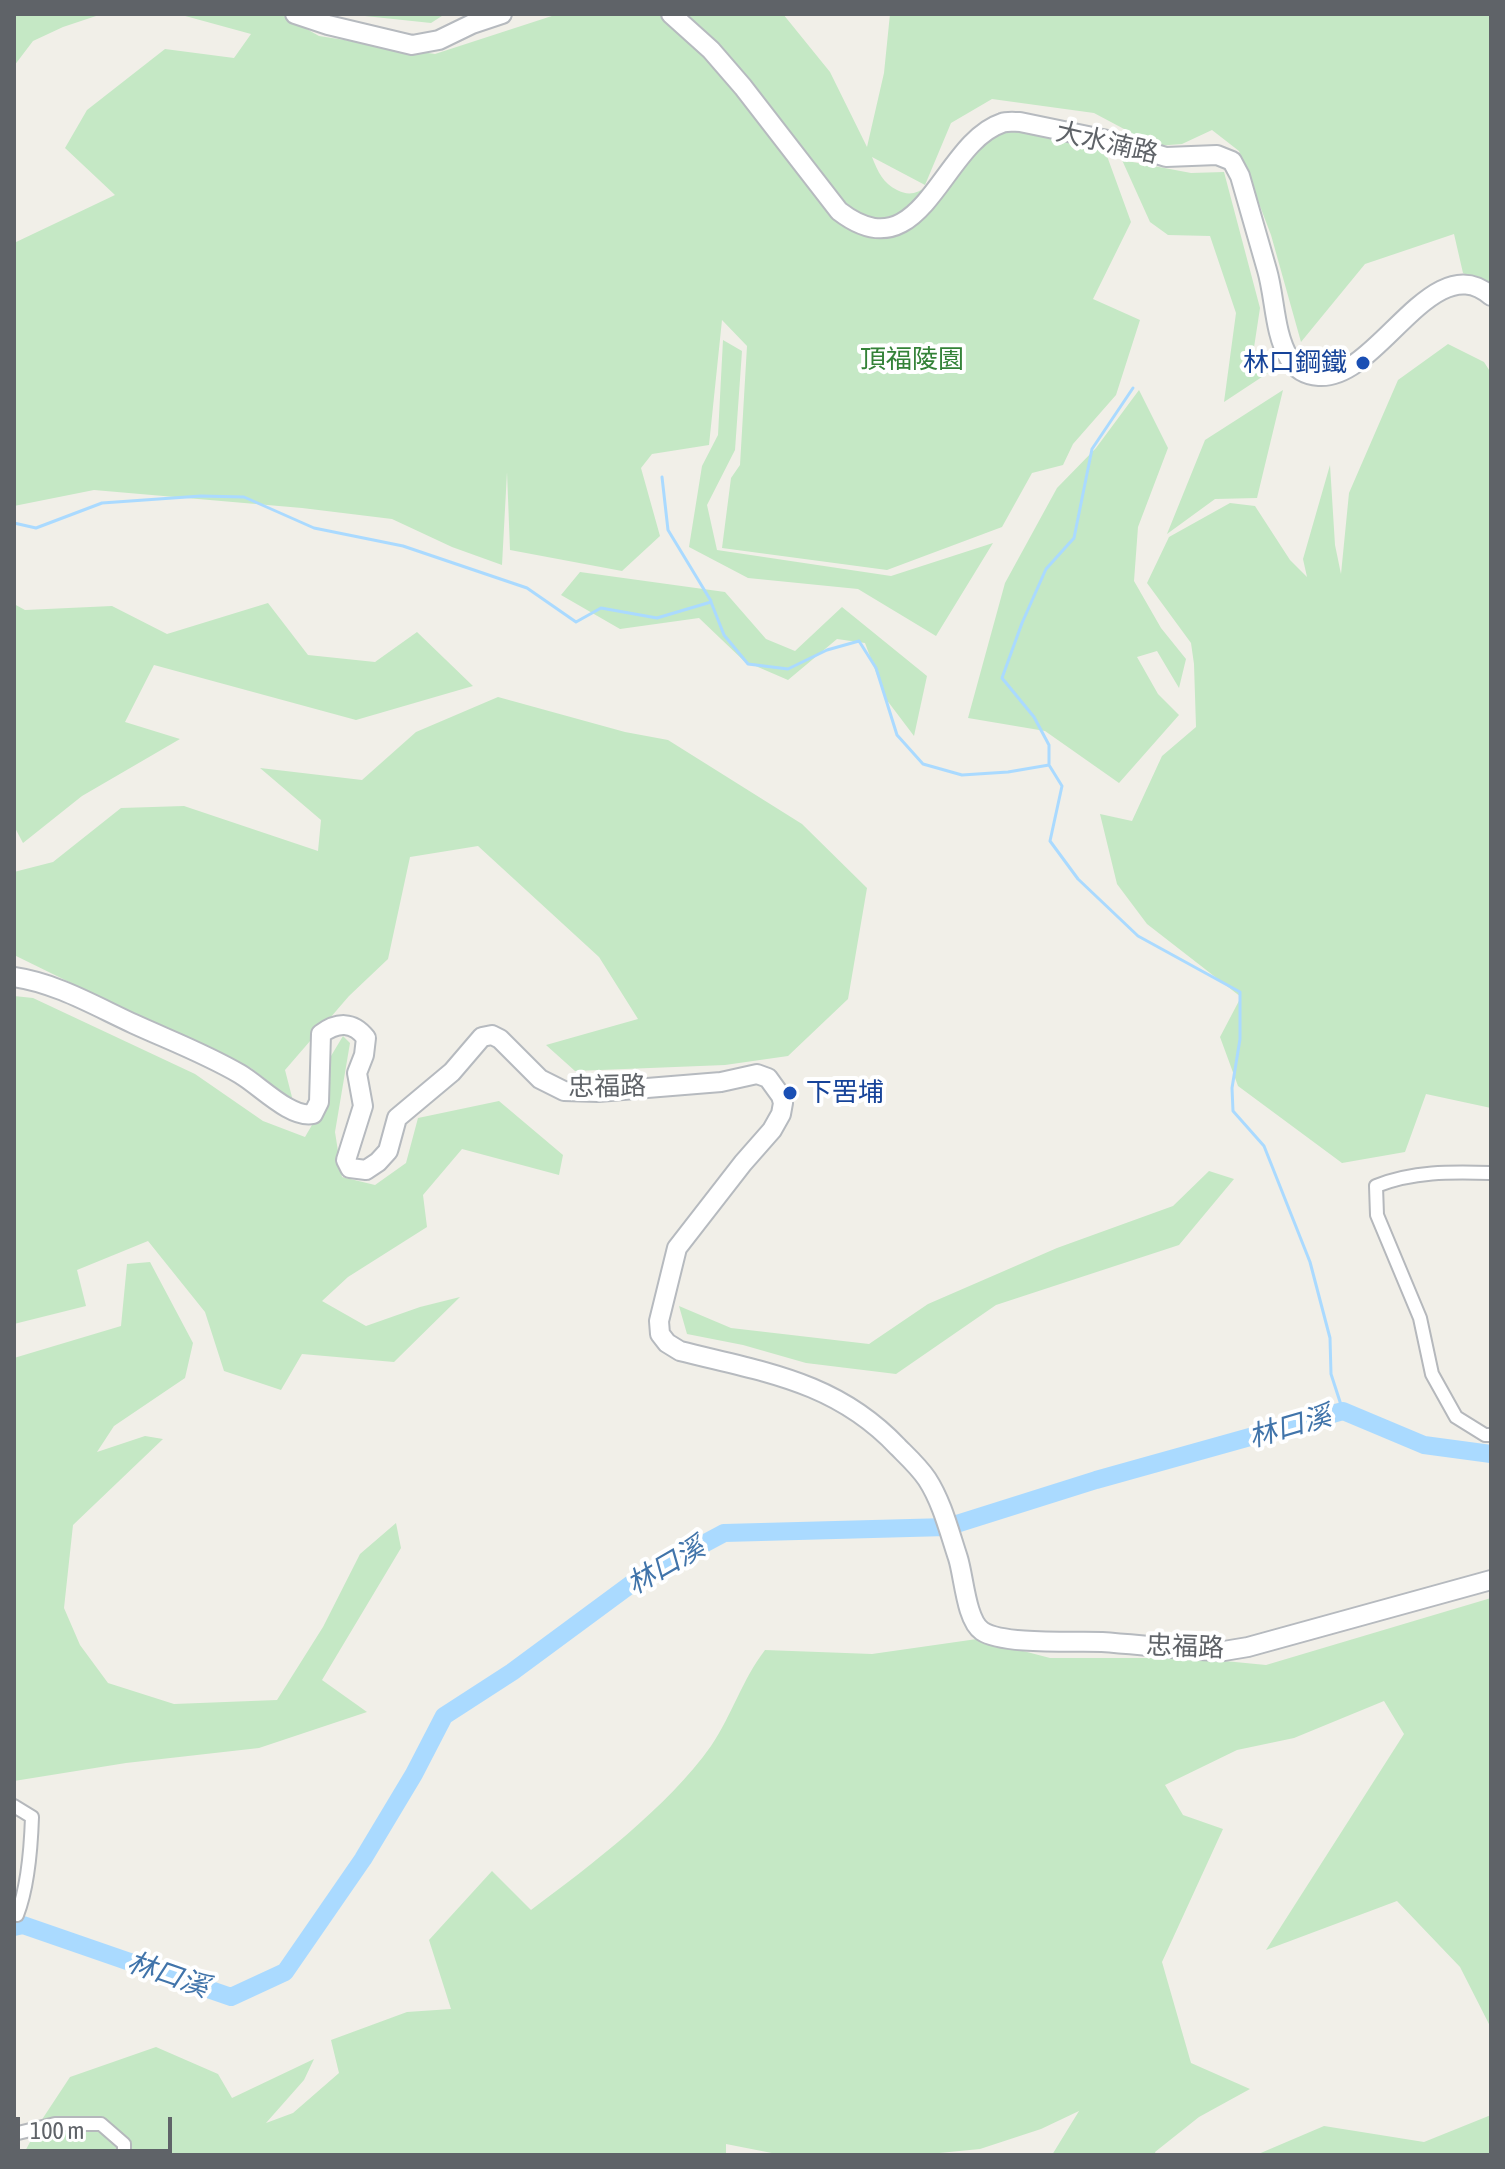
<!DOCTYPE html>
<meta charset="utf-8">
<style>
body{margin:0}
#map{position:relative;width:1505px;height:2169px;overflow:hidden;background:#f1efe8;font-family:"Asap Condensed",sans-serif}
canvas{display:block}
.frame{position:absolute;inset:0;border:16px solid #5f6368;pointer-events:none}
.scale{position:absolute;left:16px;top:2117px;width:156px;height:36px;box-sizing:border-box;border:4px solid #5f6368;border-top:0;padding-left:10px;font-size:24px;line-height:28px;white-space:nowrap;color:#5f6368;-webkit-text-stroke:6px #fff;paint-order:stroke}
</style>
<div id="map">
<canvas width="1505" height="2169"></canvas>
<div class="frame"></div>
<div class="scale">100 m</div>
</div>
<script>
const context = document.querySelector('canvas').getContext('2d');
context.lineJoin = 'round';
function fill(path, color) { context.fillStyle = color; context.fill(path, 'evenodd'); }
function stroke(path, color, width, dash) { context.strokeStyle = color; context.lineWidth = width; context.lineCap = dash ? 'butt' : 'round'; context.setLineDash(dash || []); context.stroke(path); }
function label(font, color, halo, rows, align = 'center') {
  context.font = font + ' "Asap Condensed","Noto Sans TC",sans-serif'; context.lineWidth = 8; context.setLineDash([]); context.textBaseline = 'middle'; context.strokeStyle = halo; context.fillStyle = color; for (const [text, x, y, turn = 0] of rows) {
    context.save(); context.translate(x, y); context.rotate((+turn || 0) * Math.PI / 180); context.textAlign = isNaN(turn) ? turn : align; if (halo) context.strokeText(text, 0, 0); context.fillText(text, 0, 0); context.restore();
  }
}
fill(new Path2D(`
 M14 14H102L63 27 33 41 14 66Z
 M178 14H280L319 36 435 54 558 14H783L830 72 867 147 884 73 890 14H1491V288L1463 273 1454 234 1365 264 1301 342 1271 235 1239 151 1212 130 1182 144 1156 146 1094 113 992 99 951 123 925 185 872 157C878 172 883 183 897 190 930 208 947 150 969 136 995 120 1074 139 1103 145L1131 222 1093 299 1140 320 1116 395 1073 444 1063 465 1032 473 1002 527 887 570 722 548 731 478 740 465 747 346 722 320 709 445 652 454 641 468 660 536 622 571 510 550 507 472 502 565 452 547 392 519 302 508 94 490 14 506V243L115 195 65 148 87 110 165 49 234 58 251 34Z
 M346 14H445L431 23Z
 M1122 160 1191 173 1224 172 1260 308 1253 354 1274 369 1224 402 1236 313 1210 236 1168 235 1150 222Z
 M723 340 742 351 735 450 707 505 717 550 891 576 993 543 936 636 858 589 748 578 689 547 702 466 718 435Z
 M1448 344 1484 362 1491 373V1108L1426 1094 1405 1152 1342 1163 1238 1086 1220 1037 1241 997 1147 924 1117 884 1100 814 1132 821 1162 756 1196 727 1194 664 1191 643 1147 583 1169 537 1230 503 1255 506 1290 560 1307 577 1303 559 1330 465 1335 545 1341 574 1349 493 1398 380Z
 M1139 390 1168 448 1138 527 1134 581 1161 628 1186 659 1179 688 1157 651 1137 657 1158 694 1179 715 1119 783 1045 731 968 718 1005 583 1057 488 1096 448Z
 M1283 390 1257 498 1215 499 1167 534 1205 440Z
 M580 572 725 592 766 639 795 651 842 607 927 676 914 736 886 699 865 643 837 639 788 680 744 661 699 618 620 629 561 595Z
 M268 603 308 655 375 662 417 632 473 686 356 720 154 665 125 722 180 739 82 796 23 843 14 826V604L25 610 112 606 167 634Z
 M498 697 625 732 668 740 802 824 867 888 848 999 788 1056 725 1065 575 1071 546 1045 638 1019 599 957 478 846 410 857 388 959 349 996 285 1070 293 1101 251 1068 165 1029 14 955V872L53 862 121 808 184 806 318 851 321 820 260 768 362 780 416 732Z
 M14 996 33 998 195 1074 263 1121 305 1137 323 1106 325 1066 343 1036 350 1043 335 1132 342 1177 375 1185 406 1163 418 1118 499 1101 563 1155 559 1175 462 1149 423 1195 427 1227 348 1277 322 1301 366 1326 420 1307 460 1297 394 1362 302 1354 281 1390 224 1371 205 1312 148 1241 77 1270 86 1306 14 1324Z
 M1209 1171 1234 1179 1179 1245 996 1305 896 1374 806 1363 743 1345 687 1334 679 1306 731 1328 869 1344 928 1304 1057 1248 1173 1206Z
 M150 1262 193 1343 185 1378 114 1426 97 1452 145 1436 163 1439 73 1525 64 1608 80 1645 108 1683 174 1704 277 1700 323 1627 360 1554 396 1523 401 1548 322 1680 367 1712 259 1748 126 1763 14 1781V1358L121 1326 127 1264Z
 M1491 1598V2028L1460 1967 1397 1901 1266 1950 1404 1734 1384 1701 1294 1738 1237 1750 1165 1785 1183 1815 1223 1829 1162 1962 1191 2063 1250 2089 1199 2117 1155 2152 1156 2155H1052L1079 2111 1041 2129 980 2149 919 2155H782L726 2144V2155H23L43 2118 70 2077 156 2047 218 2074 232 2098 314 2059 304 2080 266 2123 293 2113 339 2073 331 2040 407 2012 451 2009 429 1940 492 1871 531 1910C590 1866 668 1807 711 1746 732 1715 742 1680 765 1650L872 1654 977 1639 1050 1658H1194L1266 1665Z
 M1491 2115V2155H1256L1324 2126 1424 2142Z`), '#c5e8c5');
stroke(new Path2D(`
 M662 477 668 530 711 601
 M14 523 36 528 102 503 201 496 244 497 314 528 403 546 527 588 576 622 601 608 657 618 711 602 724 635 748 664 788 669 827 650 859 641 876 668 897 735 923 764 962 775 1008 772 1049 765 1062 786 1050 841 1078 879 1138 936 1240 992V1039L1232 1088 1233 1111 1264 1146 1310 1262 1330 1338 1331 1374 1343 1411
 M1049 764V745L1034 717 1002 678 1022 623 1046 569 1074 538 1092 449 1133 388
 M21 1923 23 1925`), '#aadaff', 3);
stroke(new Path2D(`
 M14 1927 23 1925 231 1997 285 1972 363 1859 414 1774 444 1716 512 1672 638 1579 724 1533 947 1527 1096 1480 1343 1411 1424 1445 1491 1454`), '#aadaff', 18);
const street = new Path2D(`
 M1491 1173C1450 1172 1414 1171 1376 1186L1377 1215 1420 1318 1432 1374 1456 1417 1485 1435H1491
 M14 1806 32 1817C31 1847 28 1887 17 1915
 M14 2134 55 2124H101L124 2144V2155`);
const secondary = new Path2D(`
 M295 14 328 25 412 45 439 40 472 24 502 14
 M671 14 711 50 743 87 839 211C922 275 941 143 1002 123 1007 121 1014 122 1020 122L1117 142 1166 157 1217 155 1232 161 1240 176C1249 207 1258 238 1267 270 1275 297 1274 333 1289 358 1296 370 1306 375 1319 376 1378 380 1432 245 1491 296
 M14 977C56 983 95 1006 134 1024 169 1040 206 1054 240 1074 259 1085 291 1119 313 1114L319 1102 321 1034C337 1022 353 1021 366 1038L364 1055 357 1073 363 1106 346 1160 350 1168 366 1170 378 1162 388 1151 397 1118 452 1072 482 1037 492 1035 500 1039 540 1079 564 1091 598 1092 721 1082 757 1074 768 1078 781 1096 783 1103 781 1114 772 1130 743 1163 677 1248 659 1321 660 1334 667 1343 680 1351C763 1372 836 1381 898 1447 908 1457 919 1467 927 1479 942 1502 949 1531 958 1558 964 1577 966 1620 982 1631 1002 1645 1075 1641 1102 1642 1143 1645 1183 1650 1224 1651L1248 1647 1491 1580`);
stroke(street, '#b5b8bc', 16);
stroke(secondary, '#b6babf', 22);
stroke(street, '#fff', 12);
stroke(secondary, '#fff', 18);
for (const [x, y, r, color] of [
 [1363,363,8,"#1a4fb4"],
 [790,1093,8,"#1a4fb4"]
]) { const dot = new Path2D(); dot.arc(x, y, r, 0, 2 * Math.PI); context.fillStyle = color; context.fill(dot); stroke(dot, '#fff', 3); }
label('26px', '#5f6368', '#fff', [
 ["大水湳路",1107,143,13],
 ["忠福路",607,1087,-1],
 ["忠福路",1185,1647,2]
]);
label('26px', '#348238', '#fff', [
 ["頂福陵園",912,360]
]);
label('26px', '#164399', '#fff', [
 ["林口鋼鐵",1347,363],
 ["下罟埔",806,1093,"left"]
], 'right');
label('italic 28px', '#4174aa', '#fff', [
 ["林口溪",1290,1427,-16],
 ["林口溪",666,1566,-30],
 ["林口溪",168,1975,19]
]);
</script>
